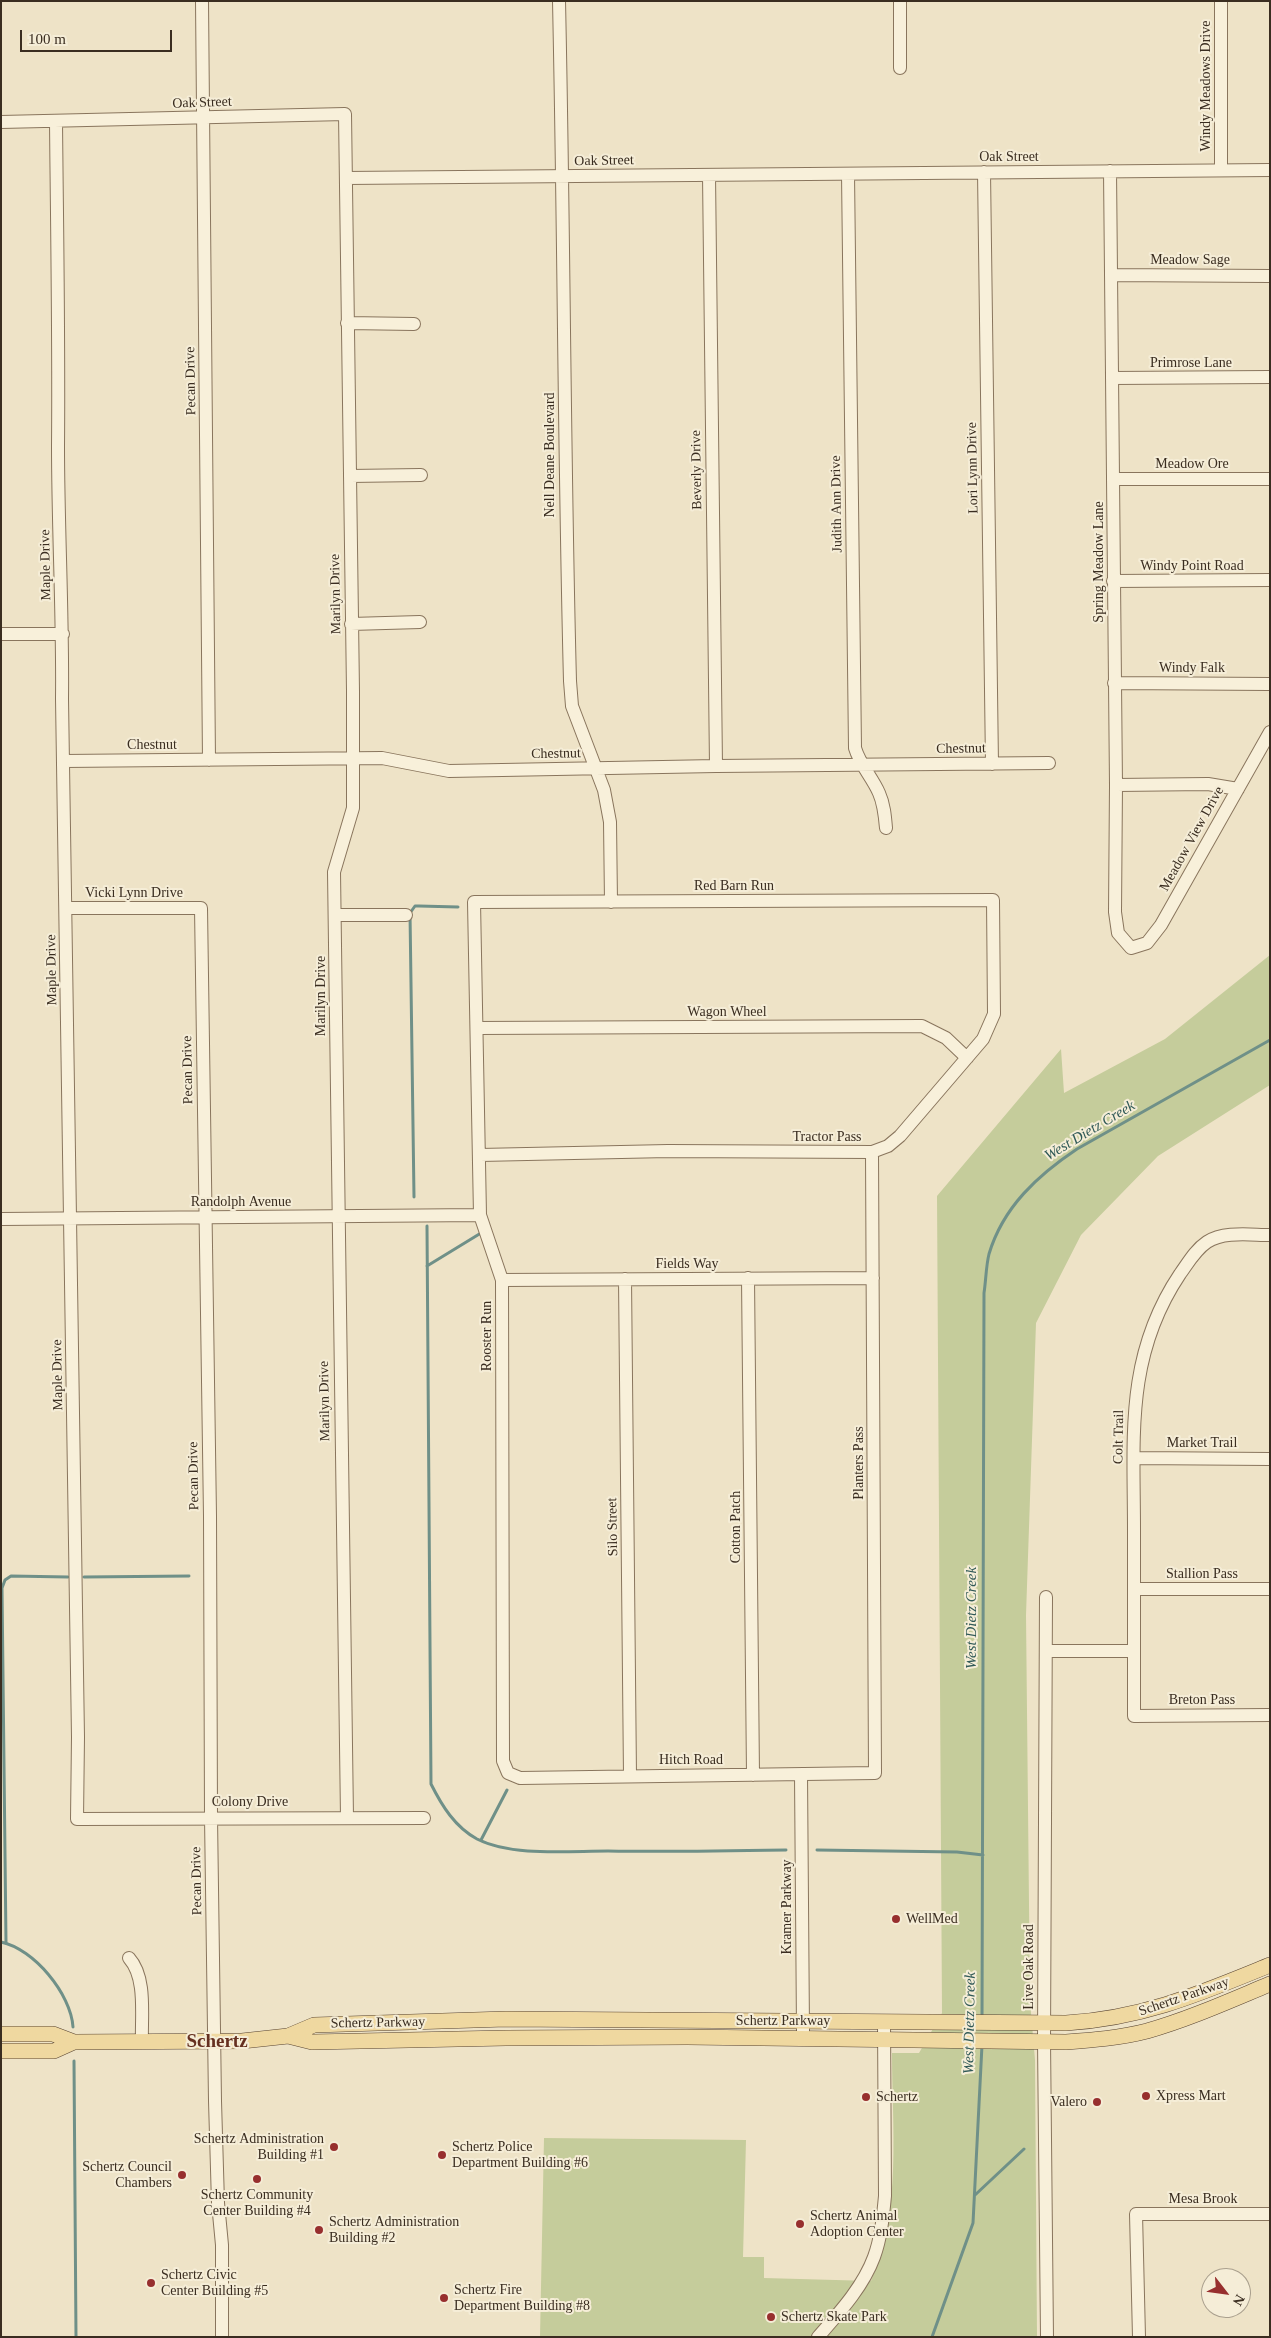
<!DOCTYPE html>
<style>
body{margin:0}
#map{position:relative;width:1271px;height:2338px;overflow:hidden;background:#eee3c7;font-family:Georgia,serif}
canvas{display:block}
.frame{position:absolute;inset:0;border:2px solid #3a2d20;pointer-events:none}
.north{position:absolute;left:1201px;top:2268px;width:50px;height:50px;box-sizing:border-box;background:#f5edd7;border:1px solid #aaa08e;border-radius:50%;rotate:120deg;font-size:14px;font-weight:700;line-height:20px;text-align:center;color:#3a2d20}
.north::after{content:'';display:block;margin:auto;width:18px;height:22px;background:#972f2e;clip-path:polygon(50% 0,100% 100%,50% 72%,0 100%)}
.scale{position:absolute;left:20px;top:30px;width:152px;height:22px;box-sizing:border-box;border:2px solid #3a2d20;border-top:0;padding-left:6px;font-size:15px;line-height:18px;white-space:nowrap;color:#3a2d20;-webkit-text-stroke:4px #f5edd7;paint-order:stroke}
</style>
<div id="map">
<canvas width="1271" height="2338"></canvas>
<div class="frame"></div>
<div class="north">N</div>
<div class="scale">100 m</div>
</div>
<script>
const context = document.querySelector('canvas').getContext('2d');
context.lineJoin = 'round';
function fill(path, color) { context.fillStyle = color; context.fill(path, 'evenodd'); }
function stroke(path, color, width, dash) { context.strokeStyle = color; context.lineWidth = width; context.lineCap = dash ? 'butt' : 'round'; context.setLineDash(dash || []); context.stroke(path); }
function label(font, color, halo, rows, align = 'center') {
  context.font = font + ' Georgia,serif'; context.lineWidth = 4; context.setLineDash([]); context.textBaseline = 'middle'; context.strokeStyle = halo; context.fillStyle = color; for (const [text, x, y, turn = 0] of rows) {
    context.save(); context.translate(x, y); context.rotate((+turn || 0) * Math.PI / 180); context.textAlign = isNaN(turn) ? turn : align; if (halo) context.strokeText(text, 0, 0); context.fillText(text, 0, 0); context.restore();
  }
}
fill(new Path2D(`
 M1270 955V1085L1158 1156 1081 1235 1036 1323 1026 1615 1030 2001 1035 2060 1037 2337H540L544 2138 746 2140 743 2257H764V2278L871 2281C902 2210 892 2129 892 2053H919L942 2013 937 1196 1061 1049 1064 1093 1165 1039Z`), '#c5cc9b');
stroke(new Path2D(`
 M414 1197 410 913 415 906H419L458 907
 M427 1226 431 1784C442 1806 455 1827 477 1839 513 1857 568 1851 608 1851 667 1852 727 1851 786 1850
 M427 1266 481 1233
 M84 1577 189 1576
 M481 1840 507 1790
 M817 1850 957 1852 983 1855
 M1 1942C34 1949 71 1994 73 2027
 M6 1943 2 1588 5 1580 11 1576 68 1577
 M982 2019 984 1293C986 1280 986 1266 989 1254 1003 1207 1038 1175 1077 1149L1270 1040
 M74 2061 76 2337
 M975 2195 1024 2149
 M932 2337 973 2223 982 2045`), '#6f9088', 3);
const minor = new Path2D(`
 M202 1 209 760
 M559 1C564 228 564 454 570 681L572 706 604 790 610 822 611 902
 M1221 1V170
 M900 68V1
 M56 121C57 229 59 338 58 446 58 530 63 614 62 699L78 1737 77 1819 424 1818
 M1 122 345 114 353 691V808L334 872 347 1817
 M1110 171 1116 785 1115 912 1118 933 1131 948 1147 943 1161 925 1270 732
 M984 172 992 764
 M848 174 855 748C860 765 872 777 879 793 884 804 885 816 886 828
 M709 175 716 766
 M346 178 1270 170
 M1111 275 1270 276
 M347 323 414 324
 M1112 378 1270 377
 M350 476 421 475
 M1113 479H1270
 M1113 581 1270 580
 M351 624 420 622
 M1 634H63
 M1114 683 1270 684
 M64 761 382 758 449 771 716 766 1049 763
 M1116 785 1208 784 1238 789
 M66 908H201L210 1516 211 1817 215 2101 218 2203 222 2245V2337
 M335 915H406
 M477 1028 922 1026 946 1038 967 1058
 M480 1155 668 1151 872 1152 888 1146 900 1136 983 1039 994 1014 993 900 474 902 480 1215 502 1280 503 1761 508 1773 520 1778 875 1773 872 1152
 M1 1219 480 1215
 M1270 1235C1250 1235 1224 1231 1207 1242 1195 1250 1188 1263 1180 1274 1125 1356 1134 1436 1134 1530 1134 1592 1134 1654 1134 1716L1270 1715
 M748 1278 753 1775
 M625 1279 630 1776
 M502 1280 873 1278
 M1134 1458 1270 1459
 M1134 1589H1270
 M1046 1597 1044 2041 1047 2337
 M1046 1651H1134
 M801 1775 803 2031
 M129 1958C147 1978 141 2016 142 2042
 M818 2337C839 2313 863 2287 874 2257 881 2238 883 2217 885 2196L884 2021
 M1139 2337 1136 2214H1270`);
const major = new Path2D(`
 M1 2034H53L74 2042 242 2041 288 2036 314 2025 506 2019 1066 2023C1144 2018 1199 1994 1270 1965
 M288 2036 312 2042 506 2038 687 2037 1066 2042C1093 2040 1120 2038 1147 2031 1189 2019 1229 2001 1270 1984
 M1 2051H54L74 2042`);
stroke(minor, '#89755d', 14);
stroke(major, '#574331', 16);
stroke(minor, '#f8f0da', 12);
stroke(major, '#efd8a0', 15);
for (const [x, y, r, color] of [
 [896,1919,5,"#972f2e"],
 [1146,2096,5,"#972f2e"],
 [866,2097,5,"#972f2e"],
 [1097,2102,5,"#972f2e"],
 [334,2147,5,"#972f2e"],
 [442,2155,5,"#972f2e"],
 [182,2175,5,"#972f2e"],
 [257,2179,5,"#972f2e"],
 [800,2224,5,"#972f2e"],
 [319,2230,5,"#972f2e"],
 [151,2283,5,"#972f2e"],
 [444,2298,5,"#972f2e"],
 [771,2317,5,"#972f2e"]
]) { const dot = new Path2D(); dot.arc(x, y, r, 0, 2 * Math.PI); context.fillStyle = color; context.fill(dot); stroke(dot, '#f5edd7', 2); }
label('14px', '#3a2d20', '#f5edd7', [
 ["Windy Meadows Drive",1206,86,-90],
 ["Oak Street",202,103,-2],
 ["Oak Street",1009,157],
 ["Oak Street",604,161,-1],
 ["Meadow Sage",1190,260],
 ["Primrose Lane",1191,363],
 ["Pecan Drive",191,381,-91],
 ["Nell Deane Boulevard",550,455,-90],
 ["Meadow Ore",1192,464],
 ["Lori Lynn Drive",973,468,-91],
 ["Beverly Drive",697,470,-91],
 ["Judith Ann Drive",837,504,-91],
 ["Spring Meadow Lane",1099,562,-90],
 ["Maple Drive",46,565,-91],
 ["Windy Point Road",1192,566],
 ["Marilyn Drive",336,594,-91],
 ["Windy Falk",1192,668],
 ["Chestnut",152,745],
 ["Chestnut",961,749,-1],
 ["Chestnut",556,754,-1],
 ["Meadow View Drive",1192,839,-61],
 ["Red Barn Run",734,886],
 ["Vicki Lynn Drive",134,893],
 ["Maple Drive",52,970,-91],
 ["Marilyn Drive",321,996,-90],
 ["Wagon Wheel",727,1012],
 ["Pecan Drive",188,1070,-91],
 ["Tractor Pass",827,1137],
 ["Randolph Avenue",241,1202],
 ["Fields Way",687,1264],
 ["Rooster Run",487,1336,-90],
 ["Maple Drive",58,1375,-91],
 ["Marilyn Drive",325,1401,-91],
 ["Colt Trail",1119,1437,-89],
 ["Market Trail",1202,1443],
 ["Planters Pass",859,1463,-90],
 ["Pecan Drive",194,1476,-91],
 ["Silo Street",613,1527,-91],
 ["Cotton Patch",736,1527,-90],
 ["Stallion Pass",1202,1574],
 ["Breton Pass",1202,1700],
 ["Hitch Road",691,1760],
 ["Colony Drive",250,1802],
 ["Pecan Drive",197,1881,-91],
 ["Kramer Parkway",787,1907,-90],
 ["Live Oak Road",1029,1967,-90],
 ["Schertz Parkway",1184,1997,-19],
 ["Schertz Parkway",783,2021],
 ["Schertz Parkway",378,2023,-1],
 ["Mesa Brook",1203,2199]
]);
label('14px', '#3a2d20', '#f5edd7', [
 ["WellMed",906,1919],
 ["Xpress Mart",1156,2096],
 ["Schertz",876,2097],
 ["Valero",1087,2102,"right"],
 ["Schertz Administration",324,2139,"right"],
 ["Building #1",324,2155,"right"],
 ["Schertz Police",452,2147],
 ["Department Building #6",452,2163],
 ["Schertz Council",172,2167,"right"],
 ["Chambers",172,2183,"right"],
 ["Schertz Community",257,2195,"center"],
 ["Center Building #4",257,2211,"center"],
 ["Schertz Animal",810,2216],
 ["Adoption Center",810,2232],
 ["Schertz Administration",329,2222],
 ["Building #2",329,2238],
 ["Schertz Civic",161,2275],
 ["Center Building #5",161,2291],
 ["Schertz Fire",454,2290],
 ["Department Building #8",454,2306],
 ["Schertz Skate Park",781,2317]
], 'left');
label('italic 15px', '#305957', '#f5edd7', [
 ["West Dietz Creek",1090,1131,-31],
 ["West Dietz Creek",972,1618,-90],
 ["West Dietz Creek",970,2023,-89]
]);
label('bold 19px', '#653020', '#f5edd7', [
 ["Schertz",217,2042]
]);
</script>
